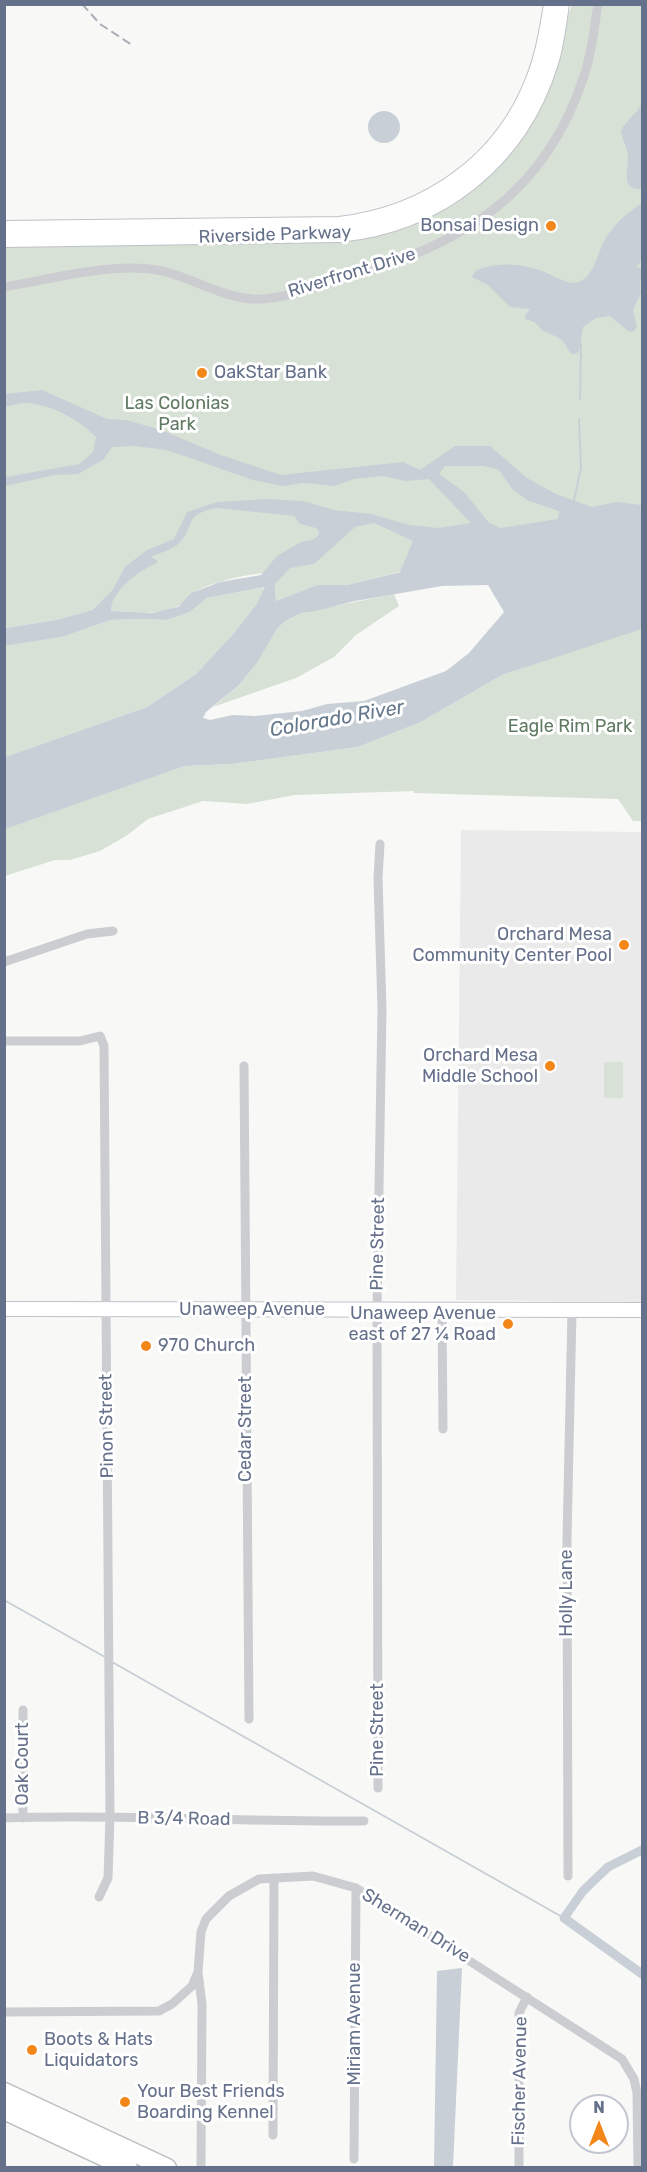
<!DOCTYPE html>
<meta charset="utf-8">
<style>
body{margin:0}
#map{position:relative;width:647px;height:2172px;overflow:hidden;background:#f8f9f6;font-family:Rubik,sans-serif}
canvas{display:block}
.frame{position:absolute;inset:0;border:6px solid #65708a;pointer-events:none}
.north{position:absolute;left:569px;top:2094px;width:60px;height:60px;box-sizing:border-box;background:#fff;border:2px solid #c1c6d0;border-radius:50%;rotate:0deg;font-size:16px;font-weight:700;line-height:24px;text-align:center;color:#65708a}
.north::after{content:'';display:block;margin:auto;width:21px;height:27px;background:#f4871a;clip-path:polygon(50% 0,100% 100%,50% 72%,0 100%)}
</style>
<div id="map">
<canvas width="647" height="2172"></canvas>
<div class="frame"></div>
<div class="north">N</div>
</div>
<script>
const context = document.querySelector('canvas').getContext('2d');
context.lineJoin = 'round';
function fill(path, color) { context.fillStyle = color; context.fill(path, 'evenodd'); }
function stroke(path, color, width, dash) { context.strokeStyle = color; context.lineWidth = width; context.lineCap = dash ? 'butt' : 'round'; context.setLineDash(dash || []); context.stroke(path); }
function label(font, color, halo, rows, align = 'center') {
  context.font = font + ' Rubik,sans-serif'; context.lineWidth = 6; context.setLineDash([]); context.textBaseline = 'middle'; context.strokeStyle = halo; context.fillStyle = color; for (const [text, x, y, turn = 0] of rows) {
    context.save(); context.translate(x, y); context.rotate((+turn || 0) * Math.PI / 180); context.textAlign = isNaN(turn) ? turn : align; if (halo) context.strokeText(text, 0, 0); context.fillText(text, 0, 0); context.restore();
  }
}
fill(new Path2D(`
 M461 830 642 832V1302L456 1300Z`), '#e9eae9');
fill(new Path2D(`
 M572 5H642V510L347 585H317L276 601 275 584 284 573C261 570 214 581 194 592 187 596 183 604 176 607 155 616 133 612 111 611V604L114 600 100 602 92 610 56 620 5 628 4 244 337 240 464 193 561 35Z
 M266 587 256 605 233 634 196 674 147 707 5 757 4 645 62 637 111 620 143 619 167 620 190 612 207 598Z
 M394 594 399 606 356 635 334 657 296 678 213 707 238 686 257 663 277 629 284 622 301 613Z
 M642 628V821H633L618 799 414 793V791L295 795 247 804 203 801 148 819 126 836 100 851 70 860H55L5 876 4 829 185 766 232 764 358 747 421 722 502 675Z
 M604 1062H623V1098H604Z`), '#d8e1d6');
fill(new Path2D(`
 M642 102V189C619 190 629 169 628 156 627 148 623 140 621 132 625 119 638 115 642 102Z
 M368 127a16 16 0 1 1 32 0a16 16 0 1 1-32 0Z
 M642 203V260L636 267 642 268V277L640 282 641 293 633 310 637 327 633 332 628 331 610 316 596 318 583 327 579 352 572 355C560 337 566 341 546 332 537 328 541 323 525 319V316L530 309 510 307 488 285 472 277 475 271C495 262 521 263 542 271 554 275 568 287 581 281 595 274 598 250 606 238 615 223 628 212 642 203Z
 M42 390 107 419 126 420 161 430 221 455 281 475 403 462 420 470 455 446H490L527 478 556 494 592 507 617 502 642 505V629L502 675 421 722 358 747 232 764 185 766 5 829V757L147 707 196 674 233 634 256 605 265 587 207 598 190 612 167 620 143 619 111 620 62 637 9 645H5V628L56 620 92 610 112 591 125 567 147 550 174 539 187 512 217 502 266 499 303 501 334 510 371 514 409 525 438 528 471 523 429 479 405 481 383 476 354 479 334 486 304 483 282 486 253 480 167 450 134 446 112 447 103 460 78 474 55 475 5 486V477L80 464 93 452 96 437C78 419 54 406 28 403 21 403 12 405 5 407V394ZM445 466H484L499 470 513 490 529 501 559 511 558 519 501 528 489 523 464 492 439 474ZM217 508 294 516 300 524 316 528 319 531 318 536 312 540 301 542 277 556 261 575 220 582 191 593 178 607 152 613 111 611C111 590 140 570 157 563V560L151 557C159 553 171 550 177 545 197 528 181 514 217 508ZM374 523 413 541 400 572 347 585H317L276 601 275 584 290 568 314 564 355 527ZM488 585 504 612 469 653 446 671 364 701 327 704 302 711 255 716 233 715 210 720 203 718 206 712 238 686 257 663 277 629 284 622 301 613 316 611 355 601 442 586Z
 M462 1968 453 2167H434L437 1971Z`), '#c8cfd6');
stroke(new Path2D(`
 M580 399 581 344
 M574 500 581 468 579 419
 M4 1600 105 1657
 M112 1662 564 1918`), '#c8cfd6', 2);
stroke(new Path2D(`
 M642 1850 608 1867 583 1891 564 1918 642 1974`), '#c8cfd6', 9);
const secondary = new Path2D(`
 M4 228 339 224C427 214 503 161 534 77 543 53 547 29 551 4
 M4 240 339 235C440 225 521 161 551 63 557 44 559 24 562 4
 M4 1309 642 1310`);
const highway = new Path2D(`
 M4 2092 167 2168
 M4 2110 128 2168`);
stroke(secondary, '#bfc1c8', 16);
stroke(highway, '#bcbec2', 21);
stroke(new Path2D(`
 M4 287C53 279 114 261 162 271 193 278 221 297 253 299 281 301 324 284 351 276 464 244 546 193 584 76 592 53 594 28 598 4
 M4 962 87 934 113 931
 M4 1041H80L100 1036 104 1046 110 1817 108 1878 99 1897
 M244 1066 249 1719
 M442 1310 443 1429
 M23 1710V1818
 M378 1788 377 1310 382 1009 378 878 380 844
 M4 1818C124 1814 244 1822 364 1821
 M568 1876 567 1539 572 1311
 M198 1972 202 2004 201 2168
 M4 2012 159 2011 172 2004 192 1986 198 1972 201 1932 206 1919 229 1896 259 1879 313 1876 356 1888 622 2059 634 2079 637 2093 638 2168
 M273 2135 274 1878
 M354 2159 356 1888
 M519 2168V2013L527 1997`), '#cbcdd1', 9);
stroke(secondary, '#fff', 14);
stroke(highway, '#fff', 18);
stroke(new Path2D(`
 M82 4 100 24 132 45`), '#acafb7', 2, [9, 4.5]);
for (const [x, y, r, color] of [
 [551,226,6,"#f4871a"],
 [202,373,6,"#f4871a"],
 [624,945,6,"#f4871a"],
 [550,1066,6,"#f4871a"],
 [508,1324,6,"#f4871a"],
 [146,1346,6,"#f4871a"],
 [32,2050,6,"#f4871a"],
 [125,2102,6,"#f4871a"]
]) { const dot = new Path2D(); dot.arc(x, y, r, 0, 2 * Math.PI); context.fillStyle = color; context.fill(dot); stroke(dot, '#fff', 2); }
label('18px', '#65708a', '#fff', [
 ["Bonsai Design",539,226],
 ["OakStar Bank",214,373,"left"],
 ["Orchard Mesa",612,935],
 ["Community Center Pool",612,956],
 ["Orchard Mesa",538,1056],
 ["Middle School",538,1077],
 ["Unaweep Avenue",496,1314],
 ["east of 27 ¼ Road",496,1335],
 ["970 Church",158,1346,"left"],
 ["Boots & Hats",44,2040,"left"],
 ["Liquidators",44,2061,"left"],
 ["Your Best Friends",137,2092,"left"],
 ["Boarding Kennel",137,2113,"left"]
], 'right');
label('18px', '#65708a', '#fff', [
 ["Riverside Parkway",275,235,-2],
 ["Riverfront Drive",352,273,-17],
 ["Pine Street",378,1244,-89],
 ["Unaweep Avenue",252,1310],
 ["Pinon Street",107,1426,-91],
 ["Cedar Street",246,1429,-90],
 ["Holly Lane",567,1593,-90],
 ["Pine Street",378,1730,-90],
 ["Oak Court",23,1764,-90],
 ["B 3/4 Road",184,1819,1],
 ["Sherman Drive",416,1926,32],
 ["Miriam Avenue",355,2024,-90],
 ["Fischer Avenue",520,2081,-89]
]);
label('18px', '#607a62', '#fff', [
 ["Las Colonias",177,404],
 ["Park",177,425],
 ["Eagle Rim Park",570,727]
]);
label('italic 20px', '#65788c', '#fff', [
 ["Colorado River",337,719,-10]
]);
</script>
